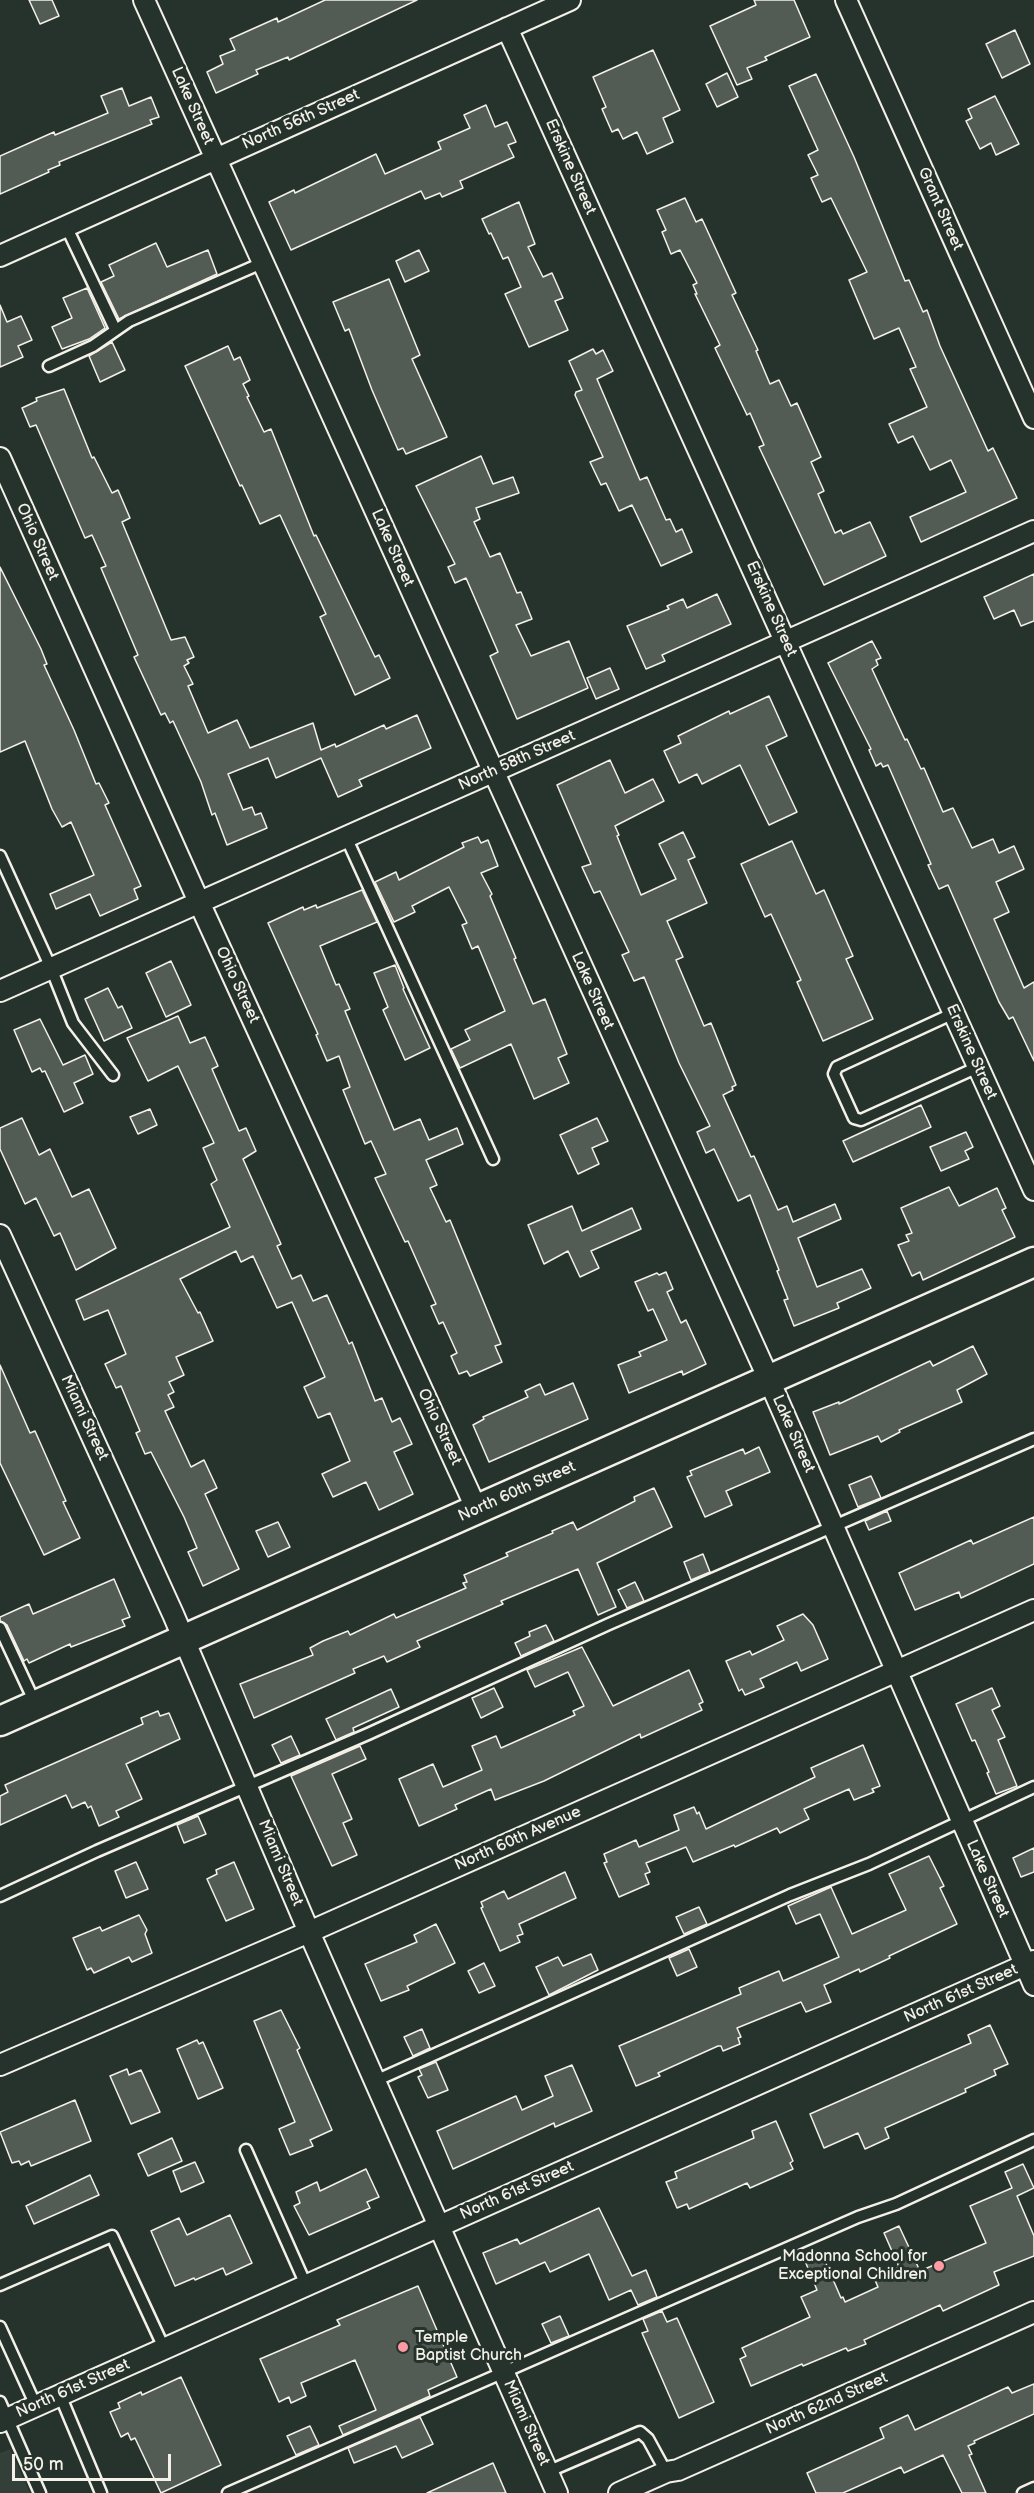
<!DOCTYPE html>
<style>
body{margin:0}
#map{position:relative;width:1034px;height:2493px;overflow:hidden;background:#26332d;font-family:"Balsamiq Sans",sans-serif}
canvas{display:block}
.scale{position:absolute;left:12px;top:2454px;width:159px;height:27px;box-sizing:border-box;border:3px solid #f4f1e8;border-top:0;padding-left:8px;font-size:18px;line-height:21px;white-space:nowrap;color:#f4f1e8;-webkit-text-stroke:4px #26332d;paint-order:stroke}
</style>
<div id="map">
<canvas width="1034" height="2493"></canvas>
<div class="scale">50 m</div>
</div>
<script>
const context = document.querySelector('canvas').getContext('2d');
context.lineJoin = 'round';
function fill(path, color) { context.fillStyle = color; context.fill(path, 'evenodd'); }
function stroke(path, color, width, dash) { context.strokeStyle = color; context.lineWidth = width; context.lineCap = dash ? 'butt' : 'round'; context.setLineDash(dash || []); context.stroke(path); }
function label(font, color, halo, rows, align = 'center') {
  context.font = font + ' "Balsamiq Sans",sans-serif'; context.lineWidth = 6; context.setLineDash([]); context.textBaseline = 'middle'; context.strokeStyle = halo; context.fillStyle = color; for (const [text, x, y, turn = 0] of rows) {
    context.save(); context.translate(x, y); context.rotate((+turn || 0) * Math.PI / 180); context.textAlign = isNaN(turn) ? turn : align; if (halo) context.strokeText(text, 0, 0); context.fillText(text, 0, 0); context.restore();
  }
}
fill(new Path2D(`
 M10 2449 30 2493H0V2453Z`), '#333f39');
const building = new Path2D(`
 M29 0H52L59 16 40 24Z
 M325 0H417L289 60 288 57 256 70 258 74 216 93 207 72 223 64 220 56 235 50 230 39 277 18 278 22Z
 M754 0H794L810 37 765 57 767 60 747 68 752 79 737 85 710 26 756 5Z
 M1015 30 1030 64 1002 78 986 44Z
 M653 50 680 110 663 118 673 142 647 154 637 132 623 139 618 129 612 132 602 109 606 107 593 77Z
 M727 73 738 97 717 107 706 84Z
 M816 74 854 157 905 281 909 280 923 312 927 310 940 346 988 451 993 448 1017 498 921 542 910 517 966 492 951 460 930 470 913 436 898 443 889 424 927 407 910 369 916 367 899 328 874 339 849 280 867 272 831 198 822 202 811 178 818 175 808 155 818 150 789 86Z
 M122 88 129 106 151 97 159 117 150 120 152 124 59 162 60 165 48 170 49 172 0 194V156L54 132 55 135 108 113 101 96Z
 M995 96 1019 144 996 155 991 143 980 149 966 121 972 118 968 109Z
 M486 105 495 127 507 122 516 142 508 145 514 157 460 181 463 188 442 197 440 193 425 199 421 191 291 250 269 202 294 190 295 193 376 154 385 174 441 149 438 142 470 128 464 115Z
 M685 198 696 222 702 219 736 293 732 295 758 350 756 351 770 384 779 380 791 406 797 403 821 457 811 462 824 491 818 494 835 533 841 530 843 534 870 522 886 556 824 585 759 447 764 445 750 413 747 415 715 348 720 345 695 294H697L693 285 697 283 680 250 671 254 662 232 666 230 657 210Z
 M519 202 535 244 528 247 543 277 552 273 563 298 555 301 568 330 529 347 505 294 521 287 508 257 503 259 491 233 489 234 482 219Z
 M156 243 167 267 208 250 217 274 119 319 101 282 114 276 109 265Z
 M419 250 429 271 405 282 396 261Z
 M389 279 420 355 412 359 447 437 406 454 403 448 398 450 372 390 349 329 345 331 333 302Z
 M87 288 105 328 89 339 62 349 52 327 72 318 63 298Z
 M0 305 7 322 21 316 32 340 18 346 23 357 0 367Z
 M112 342 125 370 100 382 89 356Z
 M228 346 234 360 240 357 250 380 243 384 249 396 247 397 264 432 271 429 314 536 316 535 375 657 379 655 390 678 355 695 320 617 326 614 280 515 260 524 242 485 240 486 185 366Z
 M593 349 596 354 603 350 613 371 597 379 640 480 647 477 666 520 670 519 676 532 682 529 692 552 661 566 632 505 619 511 606 483 601 485 590 462 603 457 575 395 576 392 582 390 569 361Z
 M64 389 92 458 94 457 112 493 118 490 130 518 122 522 171 640 185 637 194 657 187 660 189 663 184 666 193 684 188 686 208 733 237 720 250 748 313 723 321 750 335 744 336 747 384 725 386 729 417 715 431 748 359 780 362 786 338 797 321 758 276 778 268 758 228 774 243 810 252 807 255 815 261 813 267 828 227 845 215 813 212 815 201 782 173 721 170 723 165 713 161 715 134 657 138 655 101 568 106 566 92 535 85 538 36 425 30 427 22 408 37 401 36 398Z
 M481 456 493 484 513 477 519 493 476 508 480 519 474 522 490 557 500 553 517 593 521 592 532 619 516 625 531 656 569 641 588 688 517 719 490 656 498 652 466 578 455 583 448 567 455 564 416 486Z
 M0 567 41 649 47 664 44 665 74 730 96 784 99 783 109 803 105 805 141 886 134 889 138 899 100 916 90 894 56 909 50 894 94 875 71 822 62 827 52 809 25 741 0 752Z
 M1034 574V621L1021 626 1014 610 994 619 984 597Z
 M717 594 731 624 662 655 665 661 646 669 627 626 669 609 667 606 683 599 687 608Z
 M872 641 881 658 876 660 878 665 872 669 905 740 907 739 921 769 924 768 943 812 953 808 972 848 993 839 999 853 1014 846 1024 869 996 882 1009 912 994 919 1024 988 1034 982V1061L1013 1017 1009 1019 999 1002 948 885 939 889 928 865 931 864 888 765 883 767 881 763 876 766 869 750 871 749 828 663Z
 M610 668 619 689 596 699 587 678Z
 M769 696 787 736 766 746 797 812 769 825 740 765 702 784 697 774 679 783 664 751 681 743 678 736 729 711 730 714Z
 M610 760 625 793 653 779 664 801 615 826 619 835 617 836 641 895 676 879 659 844 683 832 695 857 688 860 707 903 667 921 683 957 676 960 704 1026 711 1023 736 1085 732 1087 733 1090 723 1095 751 1157 754 1156 778 1210 787 1206 793 1222 835 1204 841 1219 798 1238 817 1287 862 1269 871 1288 837 1303 839 1308 794 1326 784 1300 788 1299 777 1271 779 1270 750 1195 738 1201 714 1149 706 1153 697 1132 710 1126 679 1063 644 977 634 981 622 955 629 952 600 891 594 893 582 867 591 864 557 785Z
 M478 837 481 843 488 840 498 866 481 873 492 894 490 896 516 958 514 959 533 1004 545 999 567 1054 558 1058 569 1083 534 1099 511 1044 460 1068 451 1049 470 1040 465 1030 505 1011 478 946 472 949 462 925 467 923 449 887 412 906 415 912 394 922 375 882 396 872 399 880 464 847 462 843Z
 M792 841 816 894 824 890 853 956 846 959 873 1019 823 1041 797 982 801 980 771 914 765 917 741 864Z
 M362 890 377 922 320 946 336 985 339 984 350 1009 345 1011 394 1130 420 1119 429 1140 457 1128 463 1144 426 1160 437 1185 430 1188 446 1222 450 1220 501 1344 495 1346 502 1362 470 1376 467 1371 459 1374 451 1356 457 1353 443 1322 439 1324 431 1306 436 1304 408 1241 405 1242 375 1178 386 1174 371 1141 365 1144 343 1090 350 1087 339 1056 327 1061 316 1035 318 1034 268 923 303 907 304 910 316 905 317 908Z
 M171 961 191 1005 166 1017 146 973Z
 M395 965 404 988 403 989 430 1048 405 1060 383 1010 388 1007 374 973Z
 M108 988 118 1008 122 1006 132 1028 104 1041 85 999Z
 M178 1016 190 1043 205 1037 218 1066 212 1069 239 1131 246 1128 256 1151 243 1159 281 1244 277 1246 292 1279 301 1275 313 1301 327 1295 349 1344 352 1342 375 1401 382 1398 392 1422 400 1418 412 1444 394 1452 413 1494 379 1510 366 1482 333 1497 322 1474 350 1461 330 1413 318 1418 304 1387 325 1377 292 1302 277 1308 253 1256 241 1262 236 1251 180 1279 198 1313 200 1312 213 1341 176 1357 184 1375 169 1382 174 1392 168 1395 174 1407 165 1411 191 1467 204 1460 217 1488 205 1494 239 1569 203 1586 188 1552 197 1548 184 1517 151 1452 145 1454 136 1433 140 1431 121 1386 116 1388 105 1364 126 1354 108 1310 84 1320 76 1300 230 1227 211 1184 217 1180 203 1148 214 1143 178 1066 148 1081 127 1038Z
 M40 1019 63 1065 85 1055 93 1074 74 1083 83 1103 64 1112 45 1071 42 1072 40 1068 32 1072 14 1030Z
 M921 1105 931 1127 853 1162 843 1141Z
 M150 1109 157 1125 138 1134 130 1117Z
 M22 1118 39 1155 50 1149 72 1197 89 1189 116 1248 76 1270 60 1233 54 1236 36 1198 25 1204 0 1149V1128Z
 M597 1118 608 1141 592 1148 599 1164 578 1174 560 1135Z
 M966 1132 973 1147 965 1151 969 1159 941 1171 930 1147Z
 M949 1187 959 1206 997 1188 1006 1208 1002 1210 1015 1237 923 1280 920 1272 912 1276 898 1245 909 1241 906 1235 912 1233 901 1208Z
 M572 1206 582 1231 632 1208 641 1229 591 1251 599 1268 580 1277 568 1251 544 1264 528 1225Z
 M666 1272 673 1289 667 1292 681 1323 686 1320 706 1364 683 1375 682 1371 629 1393 618 1365 641 1356 639 1352 667 1340 653 1309 648 1311 635 1282 657 1273 659 1275Z
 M973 1346 987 1374 957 1390 962 1402 899 1430 900 1432 881 1442 878 1436 830 1455 813 1412 839 1402V1404L930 1361 933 1366Z
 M0 1365 30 1433 35 1431 66 1501 63 1502 80 1538 44 1555 0 1463Z
 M573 1383 588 1419 489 1462 473 1425 484 1419 483 1417 528 1397 525 1391 540 1384 545 1395Z
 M759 1447 770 1472 726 1491 732 1505 705 1517 687 1477 692 1475 690 1471 743 1449 745 1454Z
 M871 1476 881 1498 858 1507 849 1485Z
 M654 1488 672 1527 597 1563 616 1607 598 1615 578 1569 501 1601 503 1604 417 1641 420 1647 387 1662 384 1656 353 1669 355 1673 254 1718 240 1684 313 1655 310 1648 323 1641 348 1631 350 1635 394 1614 396 1618 466 1588 463 1583 467 1582 464 1575 508 1556 506 1553 553 1533 552 1531 573 1522 577 1530 635 1501 634 1497Z
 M887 1511 891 1521 869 1530 865 1521Z
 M1034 1517V1564L961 1598 959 1592 915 1610 899 1573 971 1540 973 1544Z
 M278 1522 290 1547 268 1557 256 1531Z
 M703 1554 710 1572 691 1580 684 1562Z
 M114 1579 130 1617 122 1620 125 1626 71 1647 70 1644 29 1663 27 1659 24 1661 7 1625 0 1621V1617L29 1604 33 1614Z
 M635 1582 644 1601 627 1608 618 1590Z
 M803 1614 813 1625 828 1659 801 1671 797 1662 760 1679 764 1687 745 1695 742 1689 739 1691 726 1661 750 1651 752 1655 784 1640 777 1626Z
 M546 1625 554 1641 521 1656 515 1643 530 1636 529 1632Z
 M582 1647 613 1706 689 1670 703 1702 699 1704 702 1710 641 1738 640 1734 544 1781 495 1800 491 1789 455 1805 457 1809 419 1826 399 1779 433 1764 443 1787 482 1770 472 1746 496 1736 501 1748 575 1715 573 1711 584 1706 568 1672 535 1687 527 1670Z
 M494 1688 503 1707 481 1718 472 1698Z
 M992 1688 1000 1706 992 1710 1005 1737 998 1740 1017 1786 996 1794 987 1773 989 1772 975 1740 972 1741 956 1704Z
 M391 1689 399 1707 353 1728 354 1732 336 1740 326 1719Z
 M158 1711 160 1716 169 1713 180 1739 126 1764 142 1799 116 1811 119 1817 99 1826 91 1806 88 1808 85 1802 72 1808 66 1795 0 1825V1796L8 1792 5 1785 143 1724 141 1718Z
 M291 1736 300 1755 281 1763 272 1745Z
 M863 1745 880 1786 872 1789 874 1792 854 1800 849 1789 804 1809 809 1819 780 1833 777 1828 735 1847 734 1845 693 1862 686 1847 646 1863 650 1872 645 1874 649 1884 619 1897 604 1863 607 1862 604 1854 636 1840 639 1847 679 1830 674 1815 694 1807 697 1814 699 1812 706 1829 815 1777 811 1768Z
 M360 1746 366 1759 332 1774 352 1819 343 1823 357 1855 332 1866 291 1776Z
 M198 1816 206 1834 184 1843 177 1825Z
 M1034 1848V1872L1021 1877 1013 1858Z
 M929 1856 944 1886 940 1888 957 1924 889 1956 890 1958 860 1972 859 1969 824 1985 831 2002 806 2012 801 2002 737 2028 741 2037 738 2038 740 2044 723 2051 721 2046H718L658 2073 660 2076 636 2086 619 2046 741 1994 739 1988 779 1971 783 1981 839 1957 820 1914 796 1924 788 1906 831 1887 852 1934 906 1910 889 1874Z
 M136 1862 148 1889 126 1898 115 1871Z
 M234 1862 254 1909 226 1921 207 1879 217 1874 216 1870Z
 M565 1872 576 1898 519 1924 523 1934 517 1936 520 1942 500 1951 481 1908 483 1907 481 1902 504 1891 508 1899Z
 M699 1907 707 1924 684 1934 676 1917Z
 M139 1915 147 1930 145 1934 152 1953 132 1962 129 1957 94 1973 91 1968 87 1970 73 1938 100 1927 102 1931Z
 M436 1924 455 1963 407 1986 409 1990 381 2001 365 1964 417 1942 414 1935Z
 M689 1949 697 1967 677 1976 669 1958Z
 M591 1954 598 1970 549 1995 536 1967 558 1957 563 1966Z
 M484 1963 495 1986 479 1993 468 1971Z
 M281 2010 300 2048 297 2050 332 2130 310 2140 313 2146 290 2155 279 2129 295 2122 254 2021Z
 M990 2025 1008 2064 994 2070 996 2075 965 2089 966 2092 885 2128 889 2138 865 2149 858 2133 824 2148 810 2114 971 2043 968 2035Z
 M422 2029 430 2048 413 2056 404 2037Z
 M197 2040 199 2044 203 2042 223 2088 198 2099 177 2049Z
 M436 2062 448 2090 428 2098 418 2077 422 2075 419 2069Z
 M572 2065 592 2111 555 2127 554 2123 453 2169 437 2131 516 2096 522 2110 553 2096 545 2076Z
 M127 2069 129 2075 141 2070 160 2112 131 2124 110 2076Z
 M75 2100 91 2141 31 2166 29 2161 21 2165 19 2161 12 2163 0 2132Z
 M776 2121 793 2161 790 2163 793 2169 750 2188 747 2183 689 2209 687 2204 677 2208 666 2182 677 2178 675 2172 754 2138 752 2131Z
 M172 2138 182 2161 148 2176 138 2154Z
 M195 2162 204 2182 181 2192 173 2171Z
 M1023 2164 1034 2188 1017 2196 1034 2236V2256L994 2272 999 2285 943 2311 940 2305 864 2340 866 2344 848 2351 846 2348 803 2366 802 2364 751 2386 740 2359 746 2356 742 2348 810 2317 801 2297 817 2290 805 2261 822 2254 841 2298 843 2297 845 2302 878 2287 874 2278 899 2267 884 2233 899 2226 920 2271 986 2243 970 2206 1012 2188 1005 2172Z
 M366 2169 379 2197 367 2202 370 2208 309 2235 294 2206 300 2203 296 2192 317 2182 320 2191Z
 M90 2175 99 2195 34 2224 26 2206Z
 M599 2208 632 2276 646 2270 657 2297 638 2305 631 2290 609 2300 589 2254 550 2272 545 2262 496 2284 483 2253 517 2239 520 2244Z
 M230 2215 252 2263 226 2275 223 2268 195 2280 194 2278 175 2286 151 2231 179 2218 187 2235Z
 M418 2286 457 2377 428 2390 430 2396 343 2435 339 2426 376 2410 355 2360 301 2383 306 2396 291 2403 289 2397 279 2402 260 2359 340 2325 337 2320Z
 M662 2311 667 2322 677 2318 714 2402 679 2418 642 2333 648 2331 643 2319Z
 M560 2316 569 2336 551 2343 542 2324Z
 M181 2377 221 2465 161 2493 135 2438 131 2440 128 2433 121 2437 110 2412 120 2408 118 2403 141 2392 142 2395Z
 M1034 2384V2414L974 2441 975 2443 968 2446 972 2454 969 2455 986 2493H962L943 2455 904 2473 901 2467 843 2493H816L807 2473 884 2438 880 2428 908 2415 915 2430 1008 2387 1012 2393Z
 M420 2417 433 2444 402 2458 396 2446 354 2463 348 2448Z
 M310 2426 319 2445 296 2455 287 2436Z
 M493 2463 506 2493H427Z`);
fill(building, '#525c55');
stroke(building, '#f4f1e8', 1.5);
const lane = new Path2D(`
 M66 226 115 329
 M49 366 93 346 129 321 262 263
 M346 837 493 1159
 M0 856 51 968 73 1023 113 1075
 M954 1013 837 1067 834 1074 854 1118 861 1120 978 1067
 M0 1628 36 1705
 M0 1896 97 1851 368 1734 609 1624 1034 1439
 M375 2081 790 1895 869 1864 1034 1787
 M246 2150 306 2285
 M0 2285 112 2236 164 2348
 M0 2327 36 2406
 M60 2395 101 2493
 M0 2402 40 2493
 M547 2472 640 2432 648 2439 666 2472
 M228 2493 858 2217 896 2204 1034 2140
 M1023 2493 1034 2488`);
const street = new Path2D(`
 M144 0 762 1364 1034 1985
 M846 0 1034 418
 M507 28 1034 1190
 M0 256 570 0
 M0 458 199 902 477 1510
 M0 991 1034 531
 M0 1235 173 1614 309 1932 557 2493
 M0 2065 309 1932 1034 1610
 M0 2422 1034 1961
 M619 2493 666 2472 678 2470 1034 2312`);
const secondary = new Path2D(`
 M0 1721 1034 1262`);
stroke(lane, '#f4f1e8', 15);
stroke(street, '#f4f1e8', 24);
stroke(secondary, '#f4f1e8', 33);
stroke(lane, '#26332d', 10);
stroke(street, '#26332d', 20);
stroke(secondary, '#26332d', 28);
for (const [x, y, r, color] of [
 [939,2266,6,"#ff9aa2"],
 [403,2347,6,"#ff9aa2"]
]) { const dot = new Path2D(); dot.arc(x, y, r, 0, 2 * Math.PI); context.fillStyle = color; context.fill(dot); stroke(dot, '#26332d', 2); }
label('16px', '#f4f1e8', '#26332d', [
 ["Lake Street",192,106,66],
 ["North 56th Street",301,120,-24],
 ["Erskine Street",570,167,66],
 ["Grant Street",940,209,66],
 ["Ohio Street",37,542,66],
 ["Lake Street",392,548,66],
 ["Erskine Street",771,609,66],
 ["North 58th Street",517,761,-24],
 ["Ohio Street",237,985,65],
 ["Lake Street",592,991,66],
 ["Erskine Street",971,1052,66],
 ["Miami Street",84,1418,65],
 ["Ohio Street",439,1427,65],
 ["Lake Street",793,1434,66],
 ["North 60th Street",517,1492,-24],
 ["North 60th Avenue",518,1839,-24],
 ["Miami Street",280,1863,67],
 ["Lake Street",987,1879,66],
 ["North 61st Street",961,1994,-24],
 ["North 61st Street",517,2191,-24],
 ["North 61st Street",73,2389,-24],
 ["North 62nd Street",827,2404,-24],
 ["Miami Street",526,2423,66]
]);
label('16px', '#f4f1e8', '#26332d', [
 ["Madonna School for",927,2257],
 ["Exceptional Children",927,2275],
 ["Temple",415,2338,"left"],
 ["Baptist Church",415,2356,"left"]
], 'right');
</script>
